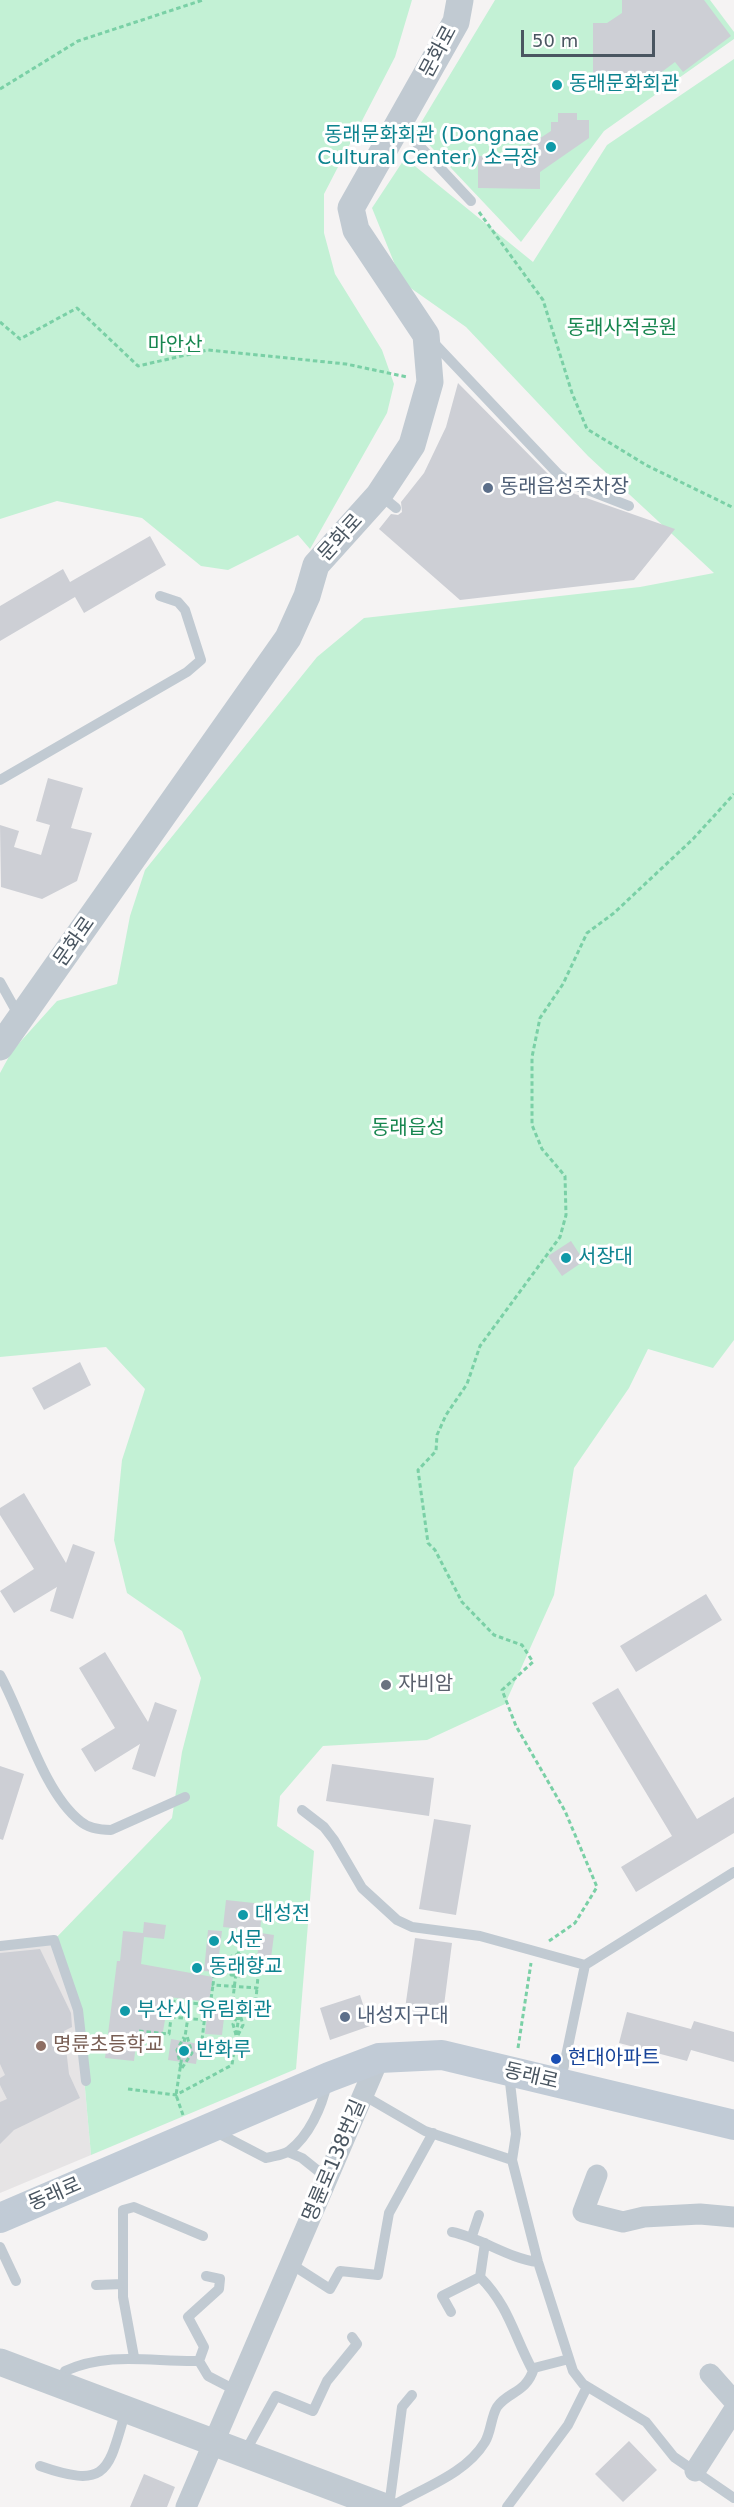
<!DOCTYPE html>
<meta charset="utf-8">
<style>
body{margin:0}
#map{position:relative;width:734px;height:2507px;overflow:hidden;background:#f5f3f3;font-family:"DejaVu Sans",sans-serif}
canvas{display:block}
.scale{position:absolute;left:521px;top:30px;width:134px;height:27px;box-sizing:border-box;border:3px solid #4a5661;border-top:0;padding-left:8px;font-size:18px;line-height:21px;white-space:nowrap;color:#4a5661;-webkit-text-stroke:4px #fff;paint-order:stroke}
</style>
<div id="map">
<canvas width="734" height="2507"></canvas>
<div class="scale">50 m</div>
</div>
<script>
const context = document.querySelector('canvas').getContext('2d');
context.lineJoin = 'round';
function fill(path, color) { context.fillStyle = color; context.fill(path, 'evenodd'); }
function stroke(path, color, width, dash) { context.strokeStyle = color; context.lineWidth = width; context.lineCap = dash ? 'butt' : 'round'; context.setLineDash(dash || []); context.stroke(path); }
function label(font, color, halo, rows, align = 'center') {
  context.font = font + ' "DejaVu Sans","Noto Sans KR",sans-serif'; context.lineWidth = 6; context.setLineDash([]); context.textBaseline = 'middle'; context.strokeStyle = halo; context.fillStyle = color; for (const [text, x, y, turn = 0] of rows) {
    context.save(); context.translate(x, y); context.rotate((+turn || 0) * Math.PI / 180); context.textAlign = isNaN(turn) ? turn : align; if (halo) context.strokeText(text, 0, 0); context.fillText(text, 0, 0); context.restore();
  }
}
fill(new Path2D(`
 M54 1940 78 2010 91 2155 0 2193V1946Z`), '#e6e4e5');
fill(new Path2D(`
 M0 0H412L395 57 324 194V233L335 274 382 350 394 384 387 413 310 549 298 535 228 570 201 566 142 518 57 501 0 519Z
 M495 0H710L734 32V39L604 131 521 242 416 131Z
 M734 59V1340L713 1368 648 1349 629 1388 574 1468 554 1595 505 1704 427 1740 323 1746 280 1796 277 1826 314 1851 296 2069 91 2155 78 2010 54 1940 172 1818 182 1752 201 1678 182 1631 127 1593 114 1540 122 1460 145 1389 106 1347 0 1357V1073L12 1051 57 1001 117 984 130 916 145 870 317 657 364 618 640 587 714 573 588 456 466 327 402 282 372 208 405 158 533 262 607 145Z`), '#c3f1d5');
fill(new Path2D(`
 M622 0H704L731 36 683 72 675 62 643 86H593V23H607L622 13Z
 M558 113H577V120H589V138L540 172V189L478 188V156L511 157 551 131V122H558Z
 M458 383 555 481 575 494 675 529 634 580 460 600 379 529 391 514 398 515 402 512 401 502 424 473 446 427Z
 M150 536 166 565 84 613 75 597 0 641V606L63 569 70 582Z
 M48 778 83 788 71 828 92 833 77 881 42 899 1 887 0 825 19 831 14 847 41 855 50 825 36 821Z
 M571 1241 584 1261 562 1276 548 1256Z
 M80 1362 91 1385 44 1410 32 1388Z
 M24 1493 66 1563 73 1544 95 1552 73 1619 50 1611 57 1587 14 1613 0 1591 34 1569 0 1515V1508Z
 M706 1594 722 1620 636 1672 620 1646Z
 M105 1652 148 1722 155 1702 177 1710 155 1777 132 1769 140 1744 95 1772 81 1749 115 1728 79 1668Z
 M618 1688 697 1819 734 1797V1833L636 1892 621 1867 672 1836 592 1703Z
 M332 1764 434 1778 429 1816 326 1801Z
 M0 1766 24 1774 3 1840 0 1839Z
 M434 1819 471 1825 456 1915 419 1909Z
 M226 1900 263 1904 260 1931 223 1927Z
 M144 1922 166 1925 164 1939 144 1937 141 1964 213 1977 209 2002 169 1997 162 2037 137 2035 134 2061 105 2058 117 1961H120L123 1931 143 1933Z
 M208 1930 222 1931 217 1972 204 1971Z
 M261 1933 274 1935 271 1958 257 1956Z
 M415 1938 452 1943 442 2021 404 2016Z
 M40 1949 71 2013 72 2027 64 2031 69 2074 80 2098 14 2130 0 2144V2102L7 2099 0 2085V2078L5 2075 0 2064V1953Z
 M360 1995 370 2026 330 2040 320 2008Z
 M208 2007 225 2009 222 2035 205 2034Z
 M627 2012 691 2029 694 2021 734 2032V2062L691 2050 687 2061 619 2043Z
 M171 2039 199 2044 196 2064 168 2060Z
 M629 2441 657 2470 623 2502 595 2474Z
 M144 2474 175 2487 167 2507H130Z`), '#cdcfd5');
stroke(new Path2D(`
 M0 89 78 41 203 0
 M479 212 543 300 572 393 587 429 646 465 734 508
 M0 322 20 339 77 308 138 366 208 350 346 364 407 377
 M549 1941 575 1923 597 1887 565 1811 516 1726 502 1690 533 1662 522 1645 494 1635 462 1602 435 1550 428 1543 418 1470 436 1451 437 1435 446 1415 467 1384 480 1346 560 1237 566 1215 565 1176 542 1149 532 1125V1057L540 1018 563 984 587 933 614 913 693 839 734 794
 M239 1954 259 1964 257 1988 213 1985 216 1961Z
 M239 1954 243 1963 241 1976 231 1975 233 1962Z
 M171 2001 232 2007 240 1938
 M210 2006 213 1985
 M240 2008 255 2009 257 1988
 M171 2017 205 2020
 M139 2031 169 2034 173 2002
 M236 2035 233 2024 239 2014
 M238 2035 243 2025 240 2014
 M202 2040 206 2006
 M518 2048 531 1963
 M181 2067 177 2050 184 2037
 M182 2068 192 2053 187 2036
 M128 2089 176 2095 232 2065 240 2008 232 2007
 M183 2115 176 2095 190 2004`), '#7ad0a6', 3, [4.5, 3]);
stroke(new Path2D(`
 M399 124 471 201
 M433 342 559 475 575 485 629 506
 M380 495 396 508
 M0 780 187 672 201 660 185 610 178 602 160 596
 M0 982 19 1016
 M0 1675C23 1716 43 1792 80 1821 88 1828 101 1830 111 1830L185 1797
 M302 1810 324 1827 334 1840 362 1888 397 1920 412 1927 480 1936 585 1965
 M0 1946 54 1940 78 2010 86 2081
 M509 2074 516 2134 512 2160
 M561 2080 585 1965 734 1872
 M363 2095 425 2131 512 2160 538 2262 573 2371 583 2384 646 2422 674 2457 734 2498
 M214 2131 266 2158C273 2156 284 2155 289 2151 309 2136 322 2107 327 2083
 M288 2152 302 2158 327 2178
 M452 2232C482 2238 507 2258 538 2262
 M472 2236 479 2215
 M0 2247 16 2281
 M291 2264 330 2289 340 2271 378 2275 389 2213 433 2133
 M206 2276 220 2279 219 2289 188 2317 204 2347 199 2361 208 2376 237 2391
 M480 2277 485 2243
 M96 2285 123 2284
 M451 2312 442 2296 480 2277C509 2306 514 2336 533 2371
 M134 2357 123 2297V2210L134 2207 203 2236
 M59 2384 65 2371C109 2351 152 2362 199 2361
 M244 2454 276 2396 313 2411 327 2381 357 2344 352 2337
 M40 2466C109 2490 108 2470 126 2410
 M389 2507 402 2407 412 2395
 M391 2507C422 2488 465 2475 485 2442 491 2432 491 2417 497 2407 508 2391 526 2394 534 2368L569 2359
 M507 2507 568 2425 587 2387`), '#c1cad2', 10);
stroke(new Path2D(`
 M597 2175 583 2212 623 2222 644 2217 700 2214 734 2217
 M710 2374 734 2401
 M695 2471 734 2410
 M186 2507 379 2058`), '#c1cad2', 21);
stroke(new Path2D(`
 M0 1047 288 638 307 596 316 565 379 495 412 445 430 382 426 335 356 230 351 208 456 22 460 0
 M0 2362 385 2507`), '#c1cad2', 27);
stroke(new Path2D(`
 M0 2218 329 2077 379 2058 442 2055 734 2125`), '#c1cbd6', 30);
for (const [x, y, r, color] of [
 [557,85,6,"#0f9aa8"],
 [551,147,6,"#0f9aa8"],
 [488,488,6,"#5c6f8a"],
 [566,1258,6,"#0f9aa8"],
 [386,1685,6,"#6b7280"],
 [243,1915,6,"#0f9aa8"],
 [214,1941,6,"#0f9aa8"],
 [197,1968,6,"#0f9aa8"],
 [125,2011,6,"#0f9aa8"],
 [345,2017,6,"#5c6f8a"],
 [41,2046,6,"#8d6e63"],
 [184,2051,6,"#0f9aa8"],
 [556,2059,6,"#1a4fb4"]
]) { const dot = new Path2D(); dot.arc(x, y, r, 0, 2 * Math.PI); context.fillStyle = color; context.fill(dot); stroke(dot, '#fff', 2); }
label('20px', '#4a5661', '#fff', [
 ["문화로",439,52,-62],
 ["문화로",341,538,-48],
 ["문화로",75,942,-55],
 ["동래로",531,2077,13],
 ["명륜로138번길",335,2161,-67],
 ["동래로",55,2195,-23]
]);
label('20px', '#0d838f', '#fff', [
 ["동래문화회관",569,85],
 ["동래문화회관 (Dongnae",539,136,"right"],
 ["Cultural Center) 소극장",539,159,"right"],
 ["서장대",578,1258],
 ["대성전",255,1915],
 ["서문",226,1941],
 ["동래향교",209,1968],
 ["부산시 유림회관",137,2011],
 ["반화루",196,2051]
], 'left');
label('20px', '#17864f', '#fff', [
 ["동래사적공원",622,329],
 ["마안산",175,346],
 ["동래읍성",408,1129]
]);
label('20px', '#4e5e75', '#fff', [
 ["동래읍성주차장",500,488],
 ["내성지구대",357,2017]
], 'left');
label('20px', '#5b616d', '#fff', [
 ["자비암",398,1685]
], 'left');
label('20px', '#785e54', '#fff', [
 ["명륜초등학교",53,2046]
], 'left');
label('20px', '#164399', '#fff', [
 ["현대아파트",568,2059]
], 'left');
</script>
